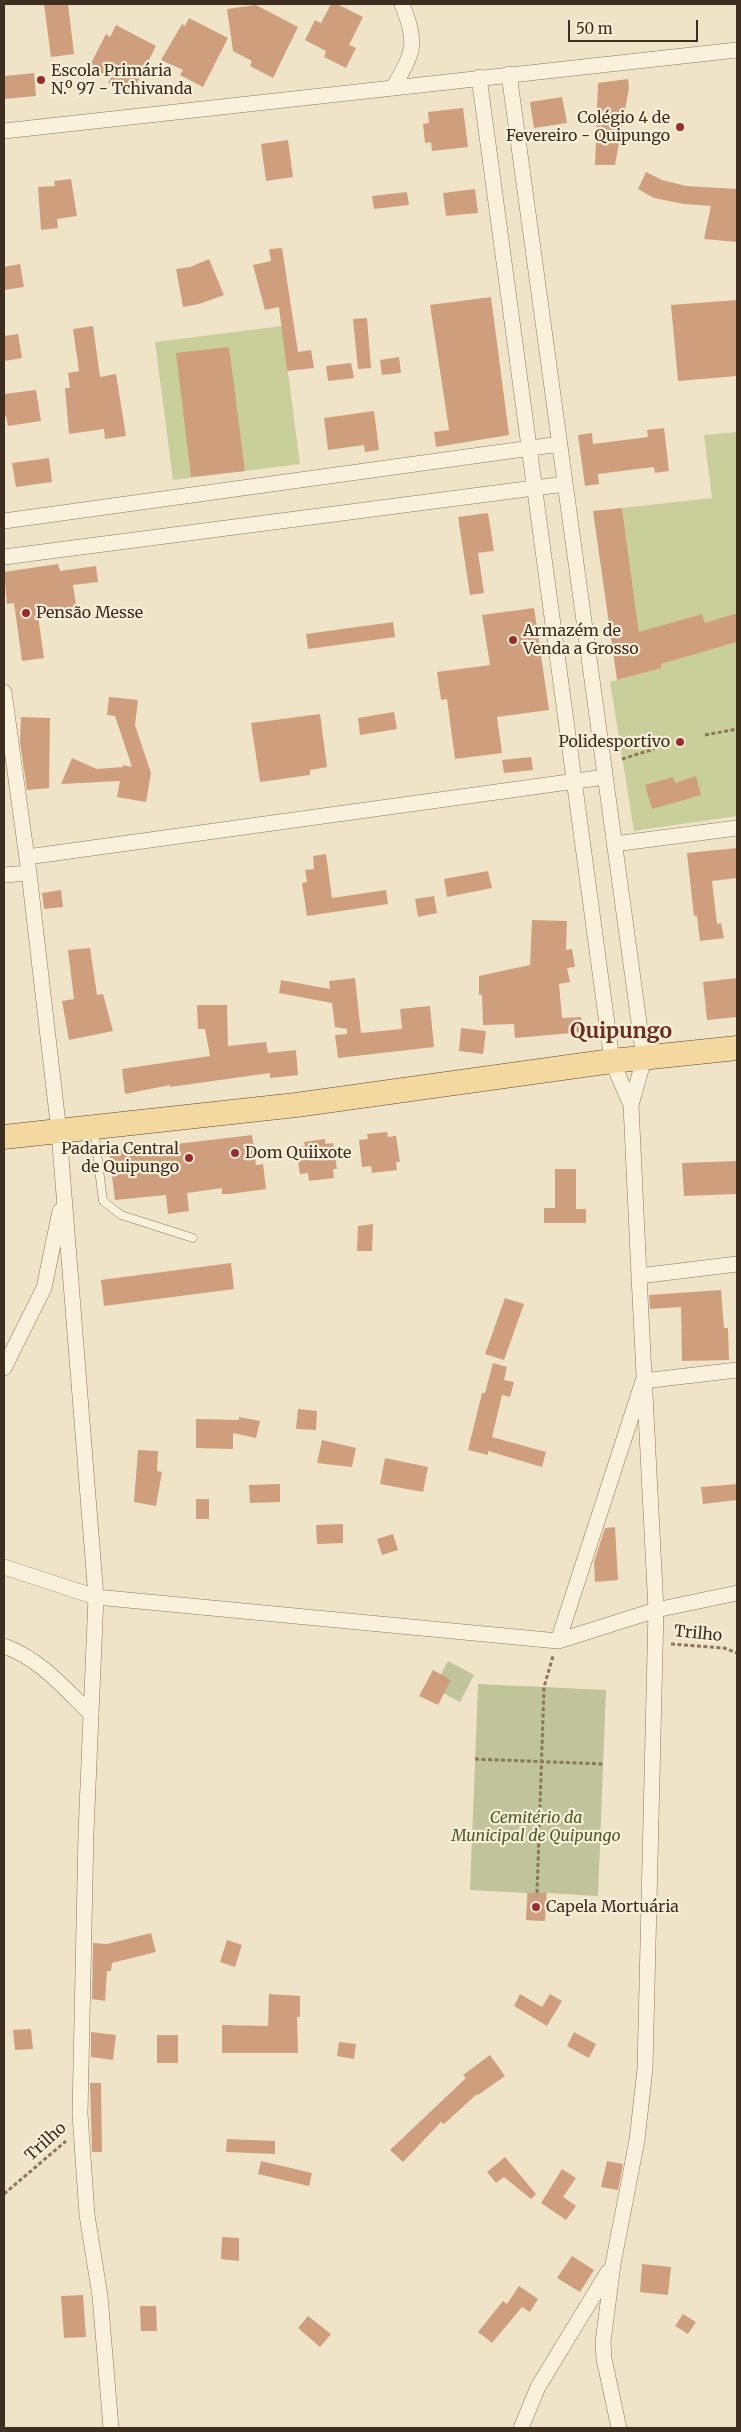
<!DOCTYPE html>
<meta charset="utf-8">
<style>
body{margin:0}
#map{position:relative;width:741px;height:2432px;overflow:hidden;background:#f0e4c8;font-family:Merriweather,serif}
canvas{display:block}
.frame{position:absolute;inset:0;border:5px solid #3d2e20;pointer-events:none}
.scale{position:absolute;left:568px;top:20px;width:130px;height:22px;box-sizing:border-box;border:2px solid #3d2e20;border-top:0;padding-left:6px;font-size:15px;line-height:18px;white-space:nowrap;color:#3d2e20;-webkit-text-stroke:4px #f7eed8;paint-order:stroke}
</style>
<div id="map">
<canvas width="741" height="2432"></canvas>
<div class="frame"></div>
<div class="scale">50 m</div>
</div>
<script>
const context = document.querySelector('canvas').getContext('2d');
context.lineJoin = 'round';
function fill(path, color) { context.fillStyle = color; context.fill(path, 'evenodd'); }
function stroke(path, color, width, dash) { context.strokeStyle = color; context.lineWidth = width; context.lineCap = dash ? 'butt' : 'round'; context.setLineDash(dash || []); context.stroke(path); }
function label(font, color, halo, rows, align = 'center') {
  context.font = font + ' Merriweather,serif'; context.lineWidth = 4.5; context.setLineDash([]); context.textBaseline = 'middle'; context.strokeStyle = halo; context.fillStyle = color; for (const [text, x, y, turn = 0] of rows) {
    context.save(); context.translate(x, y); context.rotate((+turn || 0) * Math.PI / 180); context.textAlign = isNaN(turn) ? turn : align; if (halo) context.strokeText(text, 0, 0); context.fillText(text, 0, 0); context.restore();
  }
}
fill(new Path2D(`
 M282 326 300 464 173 480 155 342Z
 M737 432V613L705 623 702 614 651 629 641 646 622 508 712 498 704 435Z
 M737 642V816L634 831 610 682 662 668 661 664Z`), '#c9cf9b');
fill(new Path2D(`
 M448 1661 474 1675 460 1702 434 1688Z
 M478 1684 606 1690 598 1896 547 1893 545 1921 526 1920 527 1893 470 1890Z`), '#bfc49a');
fill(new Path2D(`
 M44 4H68L74 54 51 57Z
 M331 4H337L363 17 349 45 356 48 346 68 324 57 326 51 305 40 315 20 321 23Z
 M256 5 298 27 273 78 250 66 252 61 233 51 227 9Z
 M189 18 228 38 203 87 180 75 183 70 161 60 182 24 185 26Z
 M116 25 156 46 131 95 108 83 111 78 89 67 106 34 110 37Z
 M34 73 36 96 4 99V76Z
 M628 79 629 88 615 165H595L598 83Z
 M562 97 567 123 534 128 530 102Z
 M463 108 468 147 432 151 431 142 425 143 423 124 429 123 428 112Z
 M288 140 293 177 266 181 261 144Z
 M646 172 662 180 686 186 737 189V242L704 239 711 206 684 204 654 198 638 189Z
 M71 179 77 216 57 219 58 228 41 230 38 187 55 186 54 181Z
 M475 189 478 213 446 216 443 193Z
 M407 192 409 205 374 209 372 196Z
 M282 248 298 352 311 350 314 368 287 371 279 307 265 310 253 265 271 261 269 249Z
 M209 259 224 295 199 304 183 307 176 269 190 267Z
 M20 264 24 287 4 290V267Z
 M491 297 509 435 436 447 434 432 449 430 430 305Z
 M737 300V376L678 381 671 305Z
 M367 318 371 368 358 369 353 319Z
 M93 326 100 377 116 374 126 436 105 439 104 429 69 434 65 388H70L68 373 79 371 73 329Z
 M18 334 22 358 4 361V336Z
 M229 347 245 471 191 477 176 353Z
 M399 357 401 373 382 375 380 360Z
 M351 363 354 378 328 381 326 366Z
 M36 390 41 421 8 426 6 416 4 417V394Z
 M374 411 379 450 365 452 364 445 328 450 324 418Z
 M664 428 669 471 655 473 654 467 598 474 599 484 585 486 578 435 592 433 593 444 648 437 647 430Z
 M49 458 52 482 16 487 12 463Z
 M622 508 639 632 702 614 705 623 737 613V642L661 664 662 668 617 680 593 511Z
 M488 513 494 551 478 553 484 593 470 595 458 517Z
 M58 564 60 571 96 566 98 582 73 585 77 611 38 616 44 658 22 661 14 603 7 604 4 572Z
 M534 608 549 710 497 717 502 753 455 759 447 699 441 700 437 672 490 665 482 615Z
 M393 622 395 637 308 649 306 634Z
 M109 697 138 700 135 725 151 773 146 802 117 797 120 781 61 784 72 758 97 769 123 767V765L132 767 115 716 107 715Z
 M394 712 397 729 360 735 358 718Z
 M320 714 327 767 310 770V775L260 782 251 723Z
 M21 717 50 718 49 788 27 790 20 742Z
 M531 757 533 770 504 773 502 760Z
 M696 776 701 795 652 809 645 785 673 777 675 783Z
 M737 848V878L712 881 717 924 721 923 724 938 700 941 697 916H694L687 853Z
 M326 854 332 898 386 890 388 904 307 916 302 883 307 882 305 870 314 869 313 856Z
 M488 871 492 888 447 897 444 879Z
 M61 890 63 907 44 909 42 893Z
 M434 896 437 913 418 917 415 899Z
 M532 920 567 921 566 950 572 949 575 967 567 968 570 982 559 984 562 1018 581 1017 583 1032 515 1038 514 1024 483 1025 482 995H479V976L530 965Z
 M90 948 97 995 103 994 113 1031 69 1040 62 1001 74 999 68 950Z
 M355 978 361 1033 402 1029 400 1009 430 1006 434 1047 338 1058 335 1035 347 1034V1029L335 1027 332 1003 279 993 281 980 330 989 329 981Z
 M737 978V1017L707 1020 703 982Z
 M197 1005H227L228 1046 266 1042 268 1053 296 1050 298 1075 270 1078V1073L170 1087V1085L125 1094 122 1069 210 1056 205 1029H198Z
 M461 1028 486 1031 483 1054 459 1051Z
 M387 1132 388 1137 396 1136 400 1162H396L397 1170 372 1173 371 1166 362 1167 359 1140 368 1139 367 1134Z
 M252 1135 256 1165 263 1164 266 1189 230 1194H222V1188L187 1193 189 1211 168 1214 166 1195 115 1200 109 1152Z
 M325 1139V1144L333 1143 337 1169H333L334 1178 309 1181 308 1173 300 1174 296 1148 305 1146 304 1142Z
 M737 1161V1194L684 1196 682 1163Z
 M555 1169H576V1209H586V1223H544V1208H555Z
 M373 1224 372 1251H357L358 1226Z
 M231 1263 234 1289 104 1306 101 1280Z
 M721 1290 724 1328H728L729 1360 682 1361 681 1307 650 1309 649 1295Z
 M505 1298 524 1304 504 1360 485 1354Z
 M493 1363 507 1367 504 1380 514 1382 510 1397 502 1395 492 1437 546 1452 542 1467 488 1451V1455L468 1450 482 1393H485Z
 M298 1409 317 1411 316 1430 296 1429Z
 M239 1417 260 1421 256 1438 233 1433V1449L196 1448V1419L239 1420Z
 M322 1440 356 1448 352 1467 317 1463Z
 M138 1450 158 1451 157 1471 162 1472 156 1506 134 1502Z
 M385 1458 428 1467 423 1492 380 1484Z
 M280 1484V1502L250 1503 249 1485Z
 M737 1484V1500L703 1504 701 1487Z
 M196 1499H209V1519H196Z
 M343 1524V1543L317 1544 316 1525Z
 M615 1527 618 1580 595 1582 594 1562 605 1528Z
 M393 1534 398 1550 382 1555 377 1539Z
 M433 1670 451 1680 438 1705 419 1696Z
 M528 1893H546L545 1921 526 1920Z
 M151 1933 156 1952 112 1963 111 1971H107L105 2001 92 1999 93 1943 107 1944Z
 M227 1940 242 1945 235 1967 220 1962Z
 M269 1994 300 1996V2017H297L298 2053H222V2025L268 2026Z
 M520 1994 542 2007 550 1994 562 2001 547 2026 514 2006Z
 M31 2029 33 2049 15 2050 13 2030Z
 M91 2032 116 2035 113 2060 91 2057Z
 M574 2032 596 2044 589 2058 567 2046Z
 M157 2035H178V2063H157Z
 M339 2042 356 2044 354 2059 337 2056Z
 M490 2055 505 2076 478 2095 477 2094 444 2124 441 2122 403 2162 390 2150 466 2078 463 2075Z
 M90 2083H101L102 2152H92Z
 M227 2139 275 2141V2154L226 2152Z
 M505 2157 536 2194 531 2199 504 2177 496 2183 487 2172Z
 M261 2161 312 2173 309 2186 258 2174Z
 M607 2161 623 2164 618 2190 601 2187Z
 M562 2169 576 2178 563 2197 576 2206 566 2220 541 2203Z
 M222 2237 239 2238V2261L221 2259Z
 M572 2256 594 2270 580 2292 557 2278Z
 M642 2264 671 2267 668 2295 640 2292Z
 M519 2286 538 2299 530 2312 522 2307 492 2343 478 2332 503 2301 507 2304Z
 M83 2295 86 2337 64 2338 61 2296Z
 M140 2306H156L157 2331H141Z
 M683 2314 696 2322 688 2334 675 2326Z
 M308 2316 331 2334 320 2347 298 2328Z`), '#cf9f7d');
const service = new Path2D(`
 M94 1130 103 1201 121 1215 193 1238`);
const minor = new Path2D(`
 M509 74 644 1059 631 1105 639 1276 737 1264
 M479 77 612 1061 631 1105
 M394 86C415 50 417 43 402 4
 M4 131 737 50
 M4 521 560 444
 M4 557 565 484
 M4 692 29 873 59 1132 96 1597 86 1833 80 2114 87 2215 100 2296 111 2428
 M614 844 737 828
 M27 857 605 777
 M4 875 29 873
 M4 1368 44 1288 60 1211
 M4 1567 96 1597 558 1641 656 1610 737 1593
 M558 1641 643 1381 737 1370
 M4 1646C40 1659 63 1687 90 1713
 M521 2428 538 2387 608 2272
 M619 2428 604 2359 603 2342 613 2264 637 2140 645 2069 656 1610 639 1276`);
const primary = new Path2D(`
 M4 1137 296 1105 612 1061 737 1048`);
stroke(service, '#8d765c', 9);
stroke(minor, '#8d765c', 16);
stroke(primary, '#5b4430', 25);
stroke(new Path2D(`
 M705 735 737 729
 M622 759 654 749
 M671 1644 724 1648 737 1653
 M475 1759 603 1764
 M537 1893 544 1687 553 1656
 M4 2194 66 2141`), '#8d765c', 3, [4, 2.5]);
stroke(service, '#faf1dc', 8);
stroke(minor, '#faf1dc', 15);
stroke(primary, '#f3d9a0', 24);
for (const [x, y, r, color] of [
 [41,80,5,"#9e2a2b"],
 [680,127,5,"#9e2a2b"],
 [26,613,5,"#9e2a2b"],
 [513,640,5,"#9e2a2b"],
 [680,742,5,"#9e2a2b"],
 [235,1153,5,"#9e2a2b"],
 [189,1158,5,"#9e2a2b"],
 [536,1907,5,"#9e2a2b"]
]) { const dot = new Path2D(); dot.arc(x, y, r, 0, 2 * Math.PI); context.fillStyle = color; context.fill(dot); stroke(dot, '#f7eed8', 2); }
label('16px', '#3d2e20', '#f7eed8', [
 ["Escola Primária",51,71],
 ["N.º 97 - Tchivanda",51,89],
 ["Colégio 4 de",670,118,"right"],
 ["Fevereiro - Quipungo",670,136,"right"],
 ["Pensão Messe",36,613],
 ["Armazém de",523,631],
 ["Venda a Grosso",523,649],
 ["Polidesportivo",670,742,"right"],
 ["Padaria Central",179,1149,"right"],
 ["de Quipungo",179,1167,"right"],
 ["Dom Quiixote",245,1153],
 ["Capela Mortuária",546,1907]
], 'left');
label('16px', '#3d2e20', '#f7eed8', [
 ["Trilho",698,1634,6],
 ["Trilho",46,2142,-42]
]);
label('italic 16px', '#4d5a26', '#f7eed8', [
 ["Cemitério da",536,1818],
 ["Municipal de Quipungo",536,1836]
]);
label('bold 21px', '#6b2e1e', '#f7eed8', [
 ["Quipungo",621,1032]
]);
</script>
